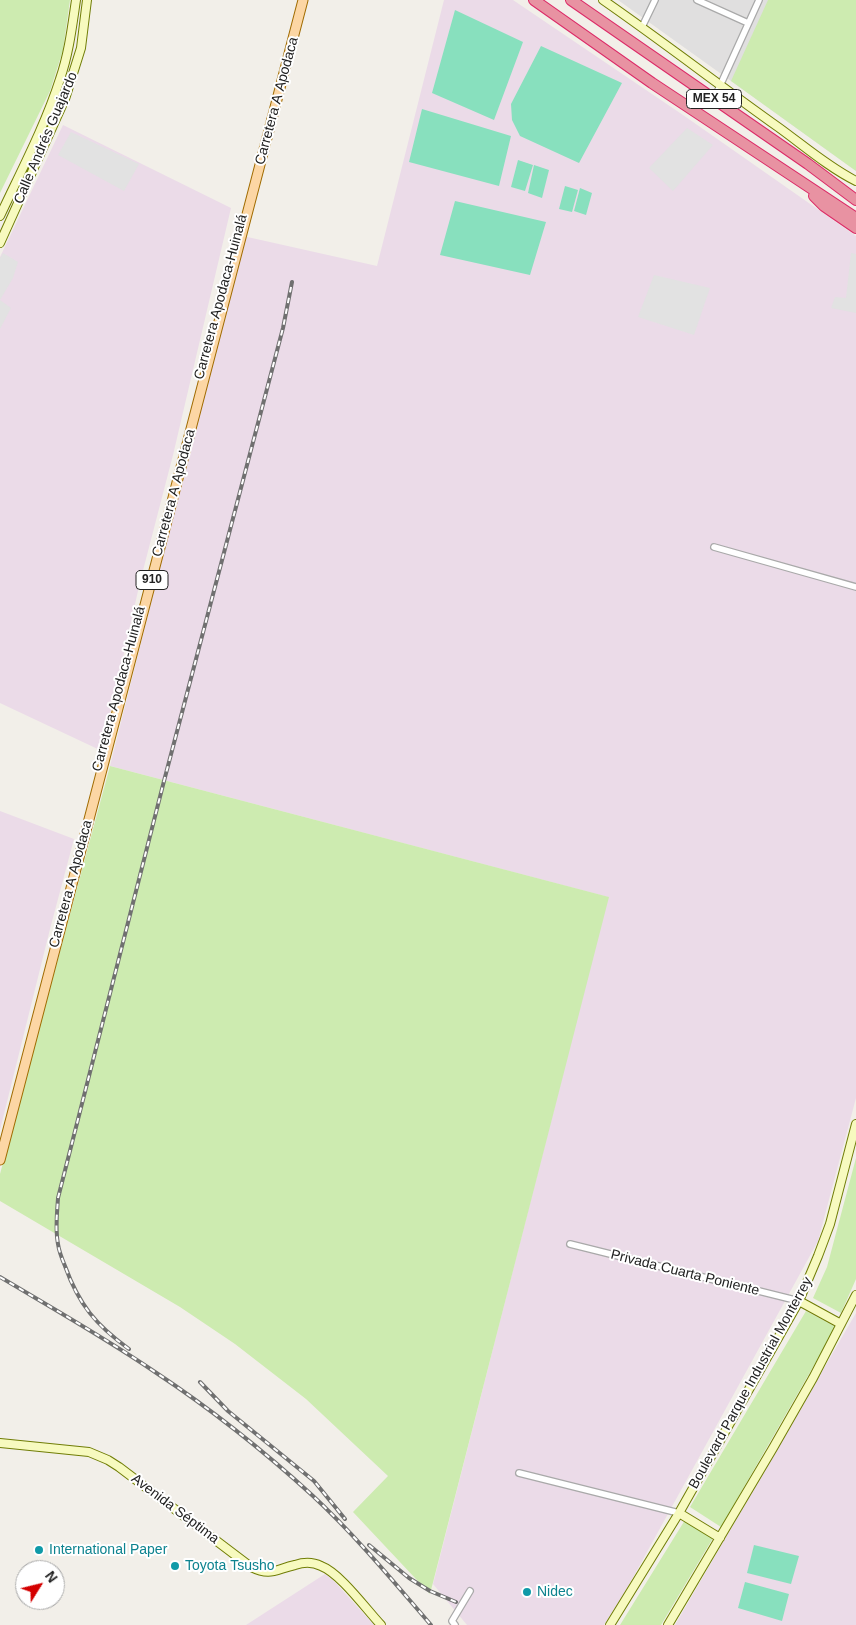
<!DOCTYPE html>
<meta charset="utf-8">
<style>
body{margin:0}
#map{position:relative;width:856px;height:1625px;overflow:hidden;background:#f2efe9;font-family:Helvetica,sans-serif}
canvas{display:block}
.north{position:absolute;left:15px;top:1560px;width:50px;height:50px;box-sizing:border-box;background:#fff;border:1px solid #a7a7a7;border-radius:50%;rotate:54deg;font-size:14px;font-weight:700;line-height:20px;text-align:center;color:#222}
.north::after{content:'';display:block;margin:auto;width:18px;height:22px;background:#d40000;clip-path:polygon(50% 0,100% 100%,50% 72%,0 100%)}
</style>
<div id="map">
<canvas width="856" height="1625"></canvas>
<div class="north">N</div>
</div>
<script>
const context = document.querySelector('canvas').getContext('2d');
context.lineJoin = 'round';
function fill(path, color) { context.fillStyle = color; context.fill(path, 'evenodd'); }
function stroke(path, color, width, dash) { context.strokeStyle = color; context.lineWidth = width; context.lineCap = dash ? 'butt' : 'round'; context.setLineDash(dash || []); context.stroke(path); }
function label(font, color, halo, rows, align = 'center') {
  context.font = font + ' Helvetica,sans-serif'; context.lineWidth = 4; context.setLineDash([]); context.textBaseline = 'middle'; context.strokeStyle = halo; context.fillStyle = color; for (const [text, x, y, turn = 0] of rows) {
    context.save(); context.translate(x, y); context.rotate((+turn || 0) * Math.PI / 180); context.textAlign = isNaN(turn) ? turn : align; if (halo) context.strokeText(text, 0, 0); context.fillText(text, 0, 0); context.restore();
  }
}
fill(new Path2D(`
 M618 0H856V171L731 81Z`), '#e0dfdf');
fill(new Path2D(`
 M444 0H513L683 115 856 236V1098L818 1241 625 1592 604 1625H467L433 1584 608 897 110 766 243 236 377 266Z
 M63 125 231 208 173 455 140 582 102 751 0 703V257Z
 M0 811 74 839 50 929 0 1130Z
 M856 1313V1625H675Z
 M325 1574 334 1581 374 1625H246Z`), '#ebdbe8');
fill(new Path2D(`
 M0 0H70L63 50 50 91 0 193Z
 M768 0H856V171L731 81Z
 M110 766 609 897 430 1594 353 1512 388 1476 306 1399 235 1344 180 1307 0 1201V1174Z
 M856 1158V1279L841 1313 813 1298 827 1267Z
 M806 1311 836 1327 721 1527 690 1507Z
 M685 1520 713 1538 661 1625H620Z`), '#cdebb0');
fill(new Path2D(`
 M455 10 523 42 494 120 432 93Z
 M541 46 622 83 579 163 520 136 512 120 511 104Z
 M422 109 511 136 499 186 409 162Z
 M518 160 533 165 525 191 511 187Z
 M534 165 549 170 542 198 528 193Z
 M565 186 578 190 572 212 559 209Z
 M580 188 592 193 586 215 574 211Z
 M455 201 546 222 530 275 440 255Z
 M754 1545 799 1556 791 1584 747 1573Z
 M745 1582 789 1594 782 1621 738 1608Z`), '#88e0be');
fill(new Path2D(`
 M687 128 713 145 673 191 649 168Z
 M71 132 139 164 124 191 58 155Z
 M3 253 18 262 13 278 0 300 11 308 0 329V258Z
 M851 253 856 254V313L831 308 835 297 846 298Z
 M654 275 710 288 694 335 638 317Z`), '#e2e2e2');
const street = new Path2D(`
 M697 0 748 23
 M642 27 655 0
 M714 99 759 0
 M714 547 856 587
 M570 1244 799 1301
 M519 1473 679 1513
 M455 1625 452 1621 470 1591`);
const secondary = new Path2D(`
 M603 0C662 41 719 85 778 127 803 145 828 167 856 181
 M0 216C21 171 45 126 60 79 69 53 72 27 76 0
 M0 243 65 99 81 48 87 0
 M799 1301 841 1324
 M0 1443 89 1452 108 1460 119 1467 251 1567C271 1577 276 1569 295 1565 304 1562 313 1562 321 1566 340 1573 366 1609 381 1625
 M679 1513 720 1538
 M610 1625 679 1513 799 1301 818 1256 830 1224 856 1124
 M668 1625 773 1448 813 1378 856 1295`);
const primary = new Path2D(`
 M0 1160 303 0`);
const highway = new Path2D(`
 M534 0 652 83 856 218
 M571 0 808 164 856 200
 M814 196 824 206 856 228`);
stroke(street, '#a9a9a9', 8);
stroke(secondary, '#707d05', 10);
stroke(primary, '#a06b00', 11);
stroke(highway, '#dc2a67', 12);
stroke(street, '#fff', 5.5);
stroke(secondary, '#f7fabf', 8);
stroke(primary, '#fcd6a4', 9);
stroke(highway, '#e892a2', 10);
const rail = new Path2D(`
 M0 1277C52 1308 105 1338 155 1372 211 1409 264 1451 313 1496 356 1536 393 1581 431 1625
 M129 1349C96 1325 79 1305 65 1266 62 1259 59 1251 58 1244 55 1229 57 1214 58 1198L164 781 283 328 292 282
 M200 1382 228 1411 314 1481 345 1519
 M369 1545 409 1578 430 1591 456 1602`);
stroke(rail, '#707070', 4);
stroke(rail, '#fff', 2, [5.5]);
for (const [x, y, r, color] of [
 [39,1550,5,"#0f9aa8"],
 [175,1566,5,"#0f9aa8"],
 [527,1592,5,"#0f9aa8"]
]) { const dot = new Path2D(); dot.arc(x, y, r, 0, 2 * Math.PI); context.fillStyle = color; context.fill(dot); stroke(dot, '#fff', 2); }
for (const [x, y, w] of [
 [714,99,55],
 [152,580,32]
]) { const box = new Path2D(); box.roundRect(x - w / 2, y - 9.5, w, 19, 4); context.fillStyle = '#fff'; context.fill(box); stroke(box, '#222', 1); }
label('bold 12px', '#222', null, [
 ["MEX 54",714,99],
 ["910",152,580]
]);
label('14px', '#222', '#fff', [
 ["Carretera A Apodaca",277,101,-75],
 ["Calle Andrés Guajardo",46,138,-67],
 ["Carretera Apodaca-Huinalá",221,297,-75],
 ["Carretera A Apodaca",174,493,-75],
 ["Carretera Apodaca-Huinalá",119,689,-75],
 ["Carretera A Apodaca",71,884,-75],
 ["Privada Cuarta Poniente",685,1273,14],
 ["Boulevard Parque Industrial Monterrey",751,1383,-61],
 ["Avenida Séptima",175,1509,37]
]);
label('14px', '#0d838f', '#fff', [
 ["International Paper",49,1550],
 ["Toyota Tsusho",185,1566],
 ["Nidec",537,1592]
], 'left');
</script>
